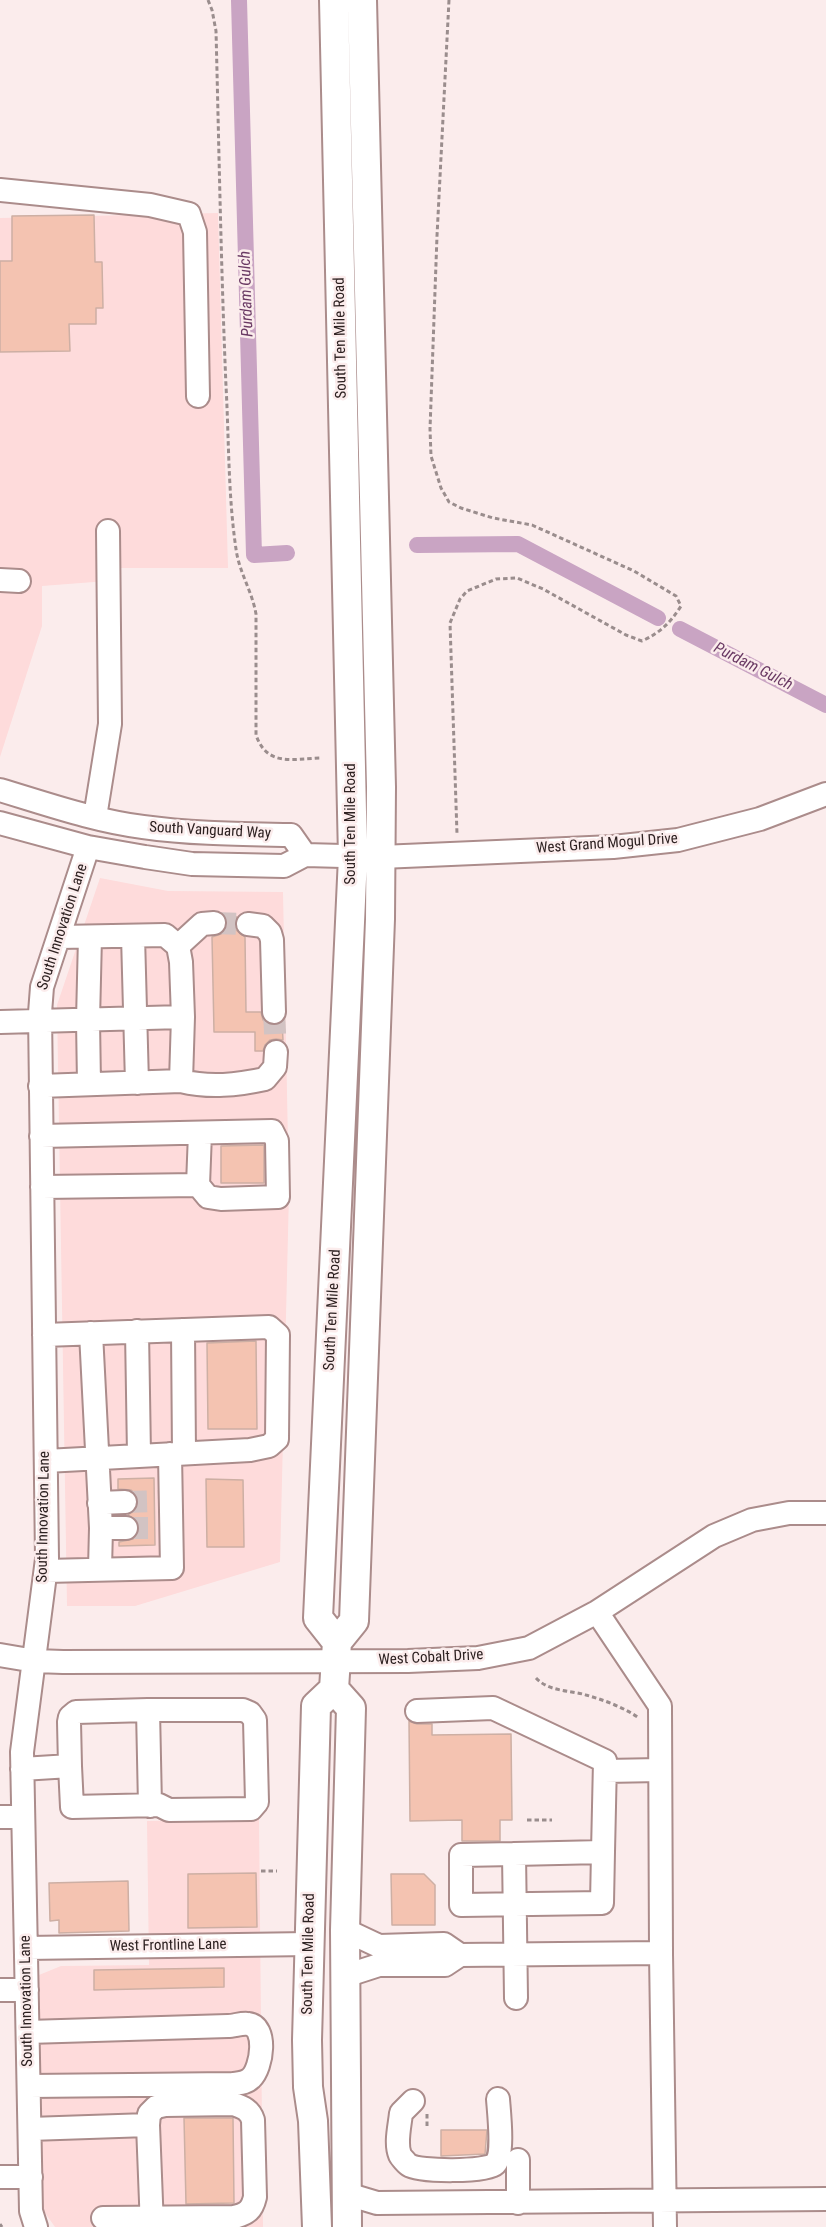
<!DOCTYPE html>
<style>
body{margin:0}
canvas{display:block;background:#fbecec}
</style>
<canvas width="826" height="2227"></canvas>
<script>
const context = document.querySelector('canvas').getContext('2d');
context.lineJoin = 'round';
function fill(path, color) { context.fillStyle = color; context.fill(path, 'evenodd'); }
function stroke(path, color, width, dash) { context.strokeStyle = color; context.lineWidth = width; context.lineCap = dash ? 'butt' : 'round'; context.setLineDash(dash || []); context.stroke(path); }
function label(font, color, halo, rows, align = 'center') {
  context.font = font + ' "Roboto Condensed",sans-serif'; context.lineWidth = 5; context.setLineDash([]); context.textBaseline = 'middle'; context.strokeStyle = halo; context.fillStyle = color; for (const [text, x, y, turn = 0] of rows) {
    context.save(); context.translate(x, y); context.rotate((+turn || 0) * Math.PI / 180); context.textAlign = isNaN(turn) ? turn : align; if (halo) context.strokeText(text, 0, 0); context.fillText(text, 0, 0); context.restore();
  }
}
fill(new Path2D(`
 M218 213 228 568H110L107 581 42 586V626L0 757V218Z
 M100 878 168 891 283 892 289 1193 280 1562 135 1606H67L57 1005Z
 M259 1819 263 2227H55L43 2210 39 1975 61 1966 149 1965 147 1821Z`), '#fedbdb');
stroke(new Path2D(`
 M239 0 254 555 287 553
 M417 545 518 544 658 618
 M680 629 826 705`), '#c9a4c3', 16);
const building = new Path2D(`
 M94 215 95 262H102L103 308H96V324H69L70 351 0 352V261H12V216Z
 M226 917H237L235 923 236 930 245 937 246 1012H261L263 1020 268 1024 275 1025 282 1022 283 1040 276 1039 270 1040 265 1045 263 1051H255V1032H214L212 937 221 934 226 929 227 922Z
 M264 1145V1183H221V1146Z
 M256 1341 257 1429H208L207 1343Z
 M154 1478 155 1545 119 1546V1542L133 1539 138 1534 139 1527 137 1521 128 1515 137 1508V1495L131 1490 118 1489V1479Z
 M206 1479 243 1480 244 1547H207Z
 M409 1721 417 1724H432V1735L511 1734 512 1820H500V1841H462V1820L410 1821Z
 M256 1873 257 1927 188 1928V1874Z
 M391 1874H424L435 1885V1925H392Z
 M128 1881 129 1931 59 1933V1920L50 1921 49 1883Z
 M224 1968V1987L94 1990V1970Z
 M184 2118H233L234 2203 186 2204Z
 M441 2130H487L485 2154 441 2156Z`);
fill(building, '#f4c3b1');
stroke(building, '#cdafa4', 1.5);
stroke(new Path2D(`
 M214 923 248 924
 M274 1012 276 1052
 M125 1502 160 1501
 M126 1528H161`), '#d2c3c3', 22, [22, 11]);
const minor = new Path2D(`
 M0 190 150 205 189 214 195 232 198 396
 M0 580 19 581
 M0 790C47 804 95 821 143 827 193 834 242 834 291 835L305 855
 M95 817 110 724 108 531
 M0 823 88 847 145 857 192 864 284 866 305 855 381 857 613 847 678 840 760 819 826 794
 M248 924 263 926 270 933 272 940 274 1012
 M133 936 137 1083
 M60 937 165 935 178 946 181 962 183 1017
 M178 946 202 924 214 923
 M0 1022 183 1017 181 1081 40 1086
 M181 1081C210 1088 237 1085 265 1079L275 1067 276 1052
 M89 1084 88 1020 90 937
 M41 1136 272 1131 277 1141 278 1197 221 1199 208 1197 198 1185
 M42 1187 198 1185 200 1133
 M183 1330 184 1453
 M137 1331 139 1455
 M91 1333 101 1528 100 1569
 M44 1335 269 1327 278 1335 277 1439 269 1446 250 1450 46 1461
 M99 1503 125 1502
 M101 1528H126
 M46 1571 172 1568 170 1454
 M597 1612 660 1706 661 1953 665 2227
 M0 1655 35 1661 63 1662 408 1661 478 1658 529 1648 597 1612 714 1536 752 1520 789 1513H826
 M417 1711 493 1708 605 1761 603 1852 514 1854 516 1998
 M70 1766 69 1722 70 1717 76 1712 148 1710 150 1806
 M22 1769 70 1766 72 1807 159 1805 169 1810 251 1809 257 1802 255 1720 250 1713 243 1710H148
 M605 1771 660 1770
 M0 1817H23
 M514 1854 461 1855V1905L602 1903 603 1852
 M345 1930 379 1946 444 1944 460 1955
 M26 1948 309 1944
 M345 1976 379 1965H445L460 1955 661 1953
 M0 1990H27
 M28 2032 228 2026C234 2026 242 2023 248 2024 268 2026 262 2068 251 2078 246 2083 240 2083 233 2084L29 2086
 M413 2101 401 2113C400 2125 395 2143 400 2155 401 2157 407 2164 409 2165 419 2172 487 2172 495 2164 504 2155 499 2113 498 2099
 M30 2129 148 2125 152 2227
 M518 2160V2203
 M0 2177H31
 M347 2194 377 2203 826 2199
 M103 2218 234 2217C247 2214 252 2210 255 2197L253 2120C250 2110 243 2107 233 2104L165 2105 156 2107 149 2114 148 2125
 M36 2227 31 2211 22 1752 47 1559 40 1013 42 987 88 847`);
const major = new Path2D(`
 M334 0 353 857 318 1618 337 1642
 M334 1689 351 1708 345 1930 347 2227
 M317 2227 313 2121 308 2087 307 2040 316 1706 334 1689 337 1642 354 1621 380 919 381 787 362 0`);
stroke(minor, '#ab8c8b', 26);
stroke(major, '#ab8c8b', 32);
stroke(new Path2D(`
 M208 0 212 10 216 31C219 149 221 268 226 386 229 440 228 495 236 549 239 572 252 591 256 614V735C267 767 293 759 321 758
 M449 0 437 236 430 429 431 456 441 488 449 502 461 508 493 518 532 525 634 571 676 596 681 606C671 622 660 633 642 641L626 635 543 589 517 578 496 579 467 591 460 599 450 623 457 834
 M536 1678C549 1692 570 1690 586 1695 604 1700 623 1707 639 1718
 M527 1820H552
 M261 1871H277
 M427 2114V2128
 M0 2224 2 2227`), '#9a8d8d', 3, [4.5, 3]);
stroke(minor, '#fff', 22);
stroke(major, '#fff', 28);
label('15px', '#2d2121', '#fbecec', [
 ["South Ten Mile Road",341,338,-91],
 ["South Ten Mile Road",351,824,-90],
 ["South Vanguard Way",210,831,3],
 ["West Grand Mogul Drive",607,844,-4],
 ["South Innovation Lane",63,927,-72],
 ["South Ten Mile Road",333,1310,-87],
 ["South Innovation Lane",44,1517,-89],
 ["West Cobalt Drive",431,1658,-3],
 ["West Frontline Lane",168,1946,-1],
 ["South Ten Mile Road",309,1954,-89],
 ["South Innovation Lane",27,2001,-91]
]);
label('italic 16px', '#6a3a64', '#fbecec', [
 ["Purdam Gulch",247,294,-92],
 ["Purdam Gulch",753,667,27]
]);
</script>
